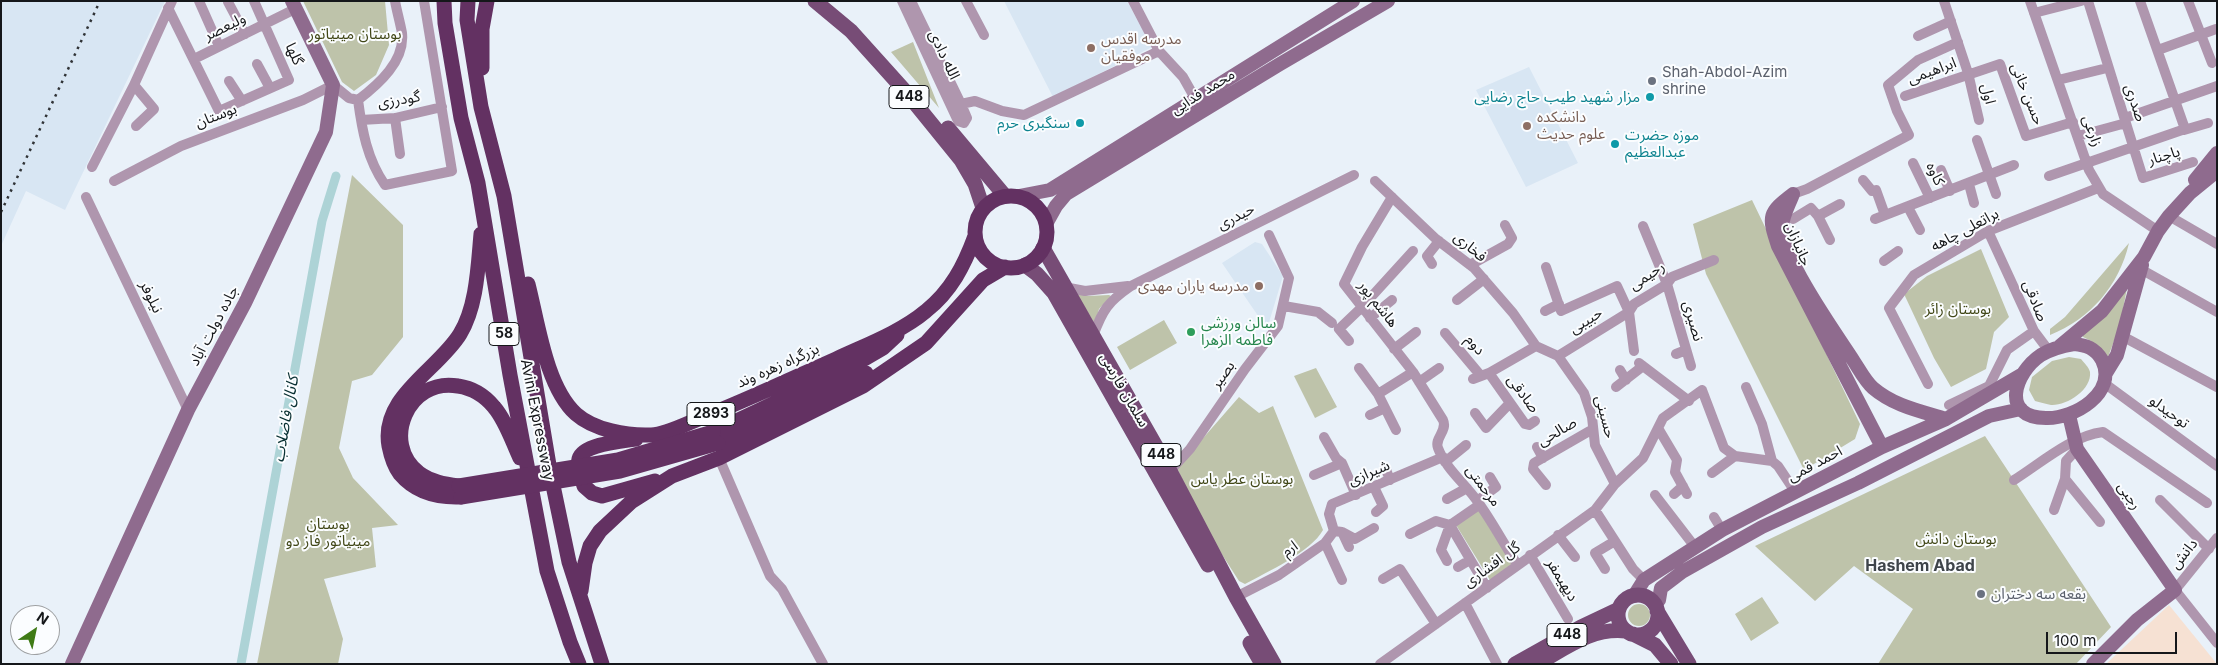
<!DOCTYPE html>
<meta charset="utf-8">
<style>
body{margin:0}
#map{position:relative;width:2218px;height:665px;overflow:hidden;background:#e9f1f9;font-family:Inter,sans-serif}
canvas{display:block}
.frame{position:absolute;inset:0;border:2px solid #15171a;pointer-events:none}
.north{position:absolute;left:10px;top:605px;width:50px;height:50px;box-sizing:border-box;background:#fbfdff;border:1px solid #9fa1a3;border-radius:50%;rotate:34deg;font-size:14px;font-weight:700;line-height:20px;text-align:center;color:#15171a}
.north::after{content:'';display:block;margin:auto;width:18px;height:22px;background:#3f7b16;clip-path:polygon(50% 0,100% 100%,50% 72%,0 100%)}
.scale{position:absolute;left:2046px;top:632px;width:131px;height:22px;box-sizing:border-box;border:2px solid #15171a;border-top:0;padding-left:6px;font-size:15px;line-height:18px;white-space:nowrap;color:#15171a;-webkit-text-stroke:4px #fbfdff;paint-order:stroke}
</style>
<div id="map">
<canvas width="2218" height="665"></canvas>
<div class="frame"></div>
<div class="north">N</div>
<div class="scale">100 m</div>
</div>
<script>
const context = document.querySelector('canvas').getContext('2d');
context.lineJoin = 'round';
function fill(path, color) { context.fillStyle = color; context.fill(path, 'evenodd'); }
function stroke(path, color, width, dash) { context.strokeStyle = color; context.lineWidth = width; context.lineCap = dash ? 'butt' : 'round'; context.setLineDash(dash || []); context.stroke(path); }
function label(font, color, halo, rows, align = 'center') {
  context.font = font + ' Inter,"Noto Sans Arabic",sans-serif'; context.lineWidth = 4; context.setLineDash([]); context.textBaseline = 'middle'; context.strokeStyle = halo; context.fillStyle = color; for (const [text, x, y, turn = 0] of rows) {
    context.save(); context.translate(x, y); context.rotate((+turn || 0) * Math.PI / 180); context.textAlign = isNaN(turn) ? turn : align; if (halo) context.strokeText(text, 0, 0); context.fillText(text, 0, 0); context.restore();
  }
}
fill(new Path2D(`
 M1 1H165L65 210 26 191 1 246Z
 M1004 1H1127L1152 47 1053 97Z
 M1529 67 1578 163 1526 187 1476 90Z
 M1255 242 1262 244 1283 276 1267 329 1222 263Z`), '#d8e6f3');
fill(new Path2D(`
 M2169 605 2217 664H2106Z`), '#f6e1d3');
fill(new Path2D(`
 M303 1H385L389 45 376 75 354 91 342 82Z
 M913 42 939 108 891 52Z
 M352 175 403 225V337L372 375 352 381 339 448 353 478 398 525 372 528 376 567 324 579 343 639 338 664H257Z
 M1752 200 1860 424 1855 439 1804 470 1706 274 1693 224Z
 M2129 243C2119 286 2090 319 2050 335V329L2065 317Z
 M1981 249 2009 317 1994 332 1986 369 1951 387 1934 358 1904 294 1927 276Z
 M2127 288 2120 325 2108 357 2091 341 2083 337 2082 334Z
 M1080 293 1088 296 1109 295 1111 296 1099 309 1095 324 1077 295Z
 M1164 320 1177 343 1130 370 1117 347Z
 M2069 357 2081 359C2084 363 2089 367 2090 372 2092 390 2066 406 2051 405 2045 404 2040 402 2035 401L2029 390 2032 377 2052 361Z
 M1316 368 1337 407 1315 418 1294 376Z
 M1239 397 1259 413 1273 406 1323 530C1311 552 1267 572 1245 584L1239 581 1205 528 1177 468Z
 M1985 436 2111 627 2076 664H1878L1913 609 1854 566 1815 601 1755 546Z
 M1478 509 1512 564 1490 580 1456 525Z
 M1762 597 1779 623 1751 641 1735 614Z
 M1628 615a11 11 0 1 1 22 0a11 11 0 1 1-22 0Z`), '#bec3aa');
stroke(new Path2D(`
 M241 664 322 221 336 176`), '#add3d6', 9);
stroke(new Path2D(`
 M199 1 219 46
 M902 1 958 121 964 123 967 118 961 104 911 1
 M966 1 984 35
 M1133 1 1159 51 1183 77 1196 100
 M1944 1 1968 73 1979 120
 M2030 1 2089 170 2103 194 2158 231
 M2088 1 2143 178 2193 162
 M2188 1 2212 63
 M228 2 245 34
 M168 8 219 111 289 80 254 1
 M2034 13 2081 1
 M1918 36 1951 21
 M2158 50 2216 29
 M194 59 295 9
 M257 64 270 88
 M2058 80 2107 68
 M229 81 242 101
 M134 85 154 109 136 126
 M1905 96 2000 64 2026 136 2073 122
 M358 100C362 130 367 159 385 185L452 171 424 1
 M961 104 975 101 1002 111 1024 115 1159 51
 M395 118 400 154
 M2125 118 2217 86
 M361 120 395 118 442 107
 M2184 130 2208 123
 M2078 136 2126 123
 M1977 140 1996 194
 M1913 163 1930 198
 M92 167 134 85 172 1
 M1941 170 1950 191
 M2049 176 2185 129 2140 1
 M1863 180 1872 191 1876 190 1885 215
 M114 181 181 146 303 100 333 85 349 98 358 100C379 84 405 61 402 33 400 22 397 12 395 1
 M1375 181 1436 239 1474 268 1513 313 1536 346
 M1969 184 1974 203
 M1793 194 1807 189 1909 135 1897 111 1888 85 1918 60 1958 42
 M86 197 188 410
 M1392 197 1362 247 1344 284 1413 372 1443 420C1448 431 1434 438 1438 448 1445 467 1463 482 1475 498 1491 519 1503 543 1517 564
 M1908 207 1920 230
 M1818 216 1830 240
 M2169 216 2217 244
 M1793 219 1811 208 1818 216 1840 204
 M1875 219 2014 165
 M1643 226 1667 284 1691 366
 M1884 261 1898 251
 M1432 264 1427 256 1439 241
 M1470 265 1508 244 1512 238 1505 225
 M1546 267 1561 311 1617 286 1629 312 1634 351
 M2137 267 2217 312
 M1064 287 1085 291 1128 286
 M1457 300 1484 279
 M1284 306 1318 312 1332 323
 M1545 311 1559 304
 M1370 318 1392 300
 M2034 331 2049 351
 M1445 333 1481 376
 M1093 336C1103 309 1108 302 1131 286L1354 175
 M2122 336 2217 387
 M1349 341 1339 329 1362 307 1413 251
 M1536 346 1558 356 1584 393 1592 417 1595 445 1615 484
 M1394 349 1416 332
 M1676 354 1686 350
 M1558 356 1629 312 1634 304 1667 284 1672 277 1714 260
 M1639 363 1689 401
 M1359 368 1378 394 1396 430
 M1620 370 1626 380
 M1489 373 1525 424 1529 425 1535 421
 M1473 379 1489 373 1536 346
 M1419 382 1439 368
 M2104 383 2217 466
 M1928 384 1889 308 1914 275 1988 231 2098 188
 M1616 387 1643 366
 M1746 387 1762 424 1772 461
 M1378 394 1413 372
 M1949 405 1989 386 2007 350 2034 331 1988 231
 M1475 413 1486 428 1510 403
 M1370 415 1385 408
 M1658 428 1677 460 1675 472 1687 494
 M1324 437 1336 458 1342 463 1356 495
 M1537 447 1543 458
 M719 458 770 576 782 589 823 664
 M1445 462 1466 445
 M1385 467 1390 480
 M1170 471 1190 449 1245 369 1278 326 1289 278 1269 235
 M1712 473 1735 456
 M1314 475 1342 463
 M2065 479 2100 522
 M2014 480C2041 463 2071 436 2103 432L2207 503
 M1546 485 1533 469 1534 463 1593 429
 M1374 487 1383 506 1376 512
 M1674 494 1683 486
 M1655 495 1695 547
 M1447 499 1467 488
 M2160 500 2209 549
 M1477 501 1496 487 1490 477
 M1595 510 1633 569 1644 580
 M2054 510 2065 479 2066 461 2077 449
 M1714 517 1722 530
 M1450 525 1487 588
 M1334 531 1329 514 1332 504 1443 457
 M1342 532 1355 539 1374 528
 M1410 534 1436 521 1450 525 1479 505
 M1558 535 1575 557
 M2217 538 2175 590 2217 643
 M1325 543 1334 531 1342 532 1349 547
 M1530 555 1568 619
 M1447 561 1441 550 1450 525
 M1458 567 1470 560
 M1605 569 1595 553 1615 541
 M1383 579 1400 569 1436 624
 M1236 597 1279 575 1325 543 1342 580
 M1465 603 1497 664
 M1380 664 1595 510 1615 484 1643 458 1663 418 1702 390 1724 448 1735 456 1772 461 1778 466 1796 493`), '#af96ae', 10);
stroke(new Path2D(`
 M2195 180 2217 153
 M1019 196 1050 190 1353 1
 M1046 224 1056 206 1066 194 1280 64 1388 1
 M2074 344C2086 345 2095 348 2102 360 2118 393 2074 419 2046 418 2000 418 2014 373 2041 355 2051 349 2062 346 2074 344Z
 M2060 346 2102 311 2144 257 2158 231 2169 216 2190 193 2217 171
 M2106 373 2117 355 2142 265
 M2069 415 2077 449 2175 590 2137 620 2093 664
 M1882 447 1778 246C1768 216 1768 213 1793 194 1789 205 1781 218 1782 230 1785 262 1834 331 1853 360 1859 369 1865 381 1873 388 1894 406 1920 411 1946 419
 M1634 596 1644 580 1722 530 1882 447 1946 419 2021 375
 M1655 605 1659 600 1661 588 1682 572 1762 527 1858 483 1989 416 2021 409
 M72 664 188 410 245 303 326 132 333 85 292 1`), '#8f6b8e', 14);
stroke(new Path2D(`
 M815 1 851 31 905 91 961 160 975 184 983 208
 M948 128 1005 196
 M1043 248 1170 471 1236 597 1274 664
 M1025 265 1037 274 1054 293 1208 565
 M1618 615a20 20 0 1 1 40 0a20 20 0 1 1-40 0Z
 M1657 611 1689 664
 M1633 634 1655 645 1671 664
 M1250 643 1262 664
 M1515 664 1581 627 1619 609
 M1537 664C1566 648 1592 627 1626 631`), '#774c76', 15);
stroke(new Path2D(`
 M444 1 445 23 461 118 478 183 510 375 547 571 570 642 579 664
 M468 1 467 20 481 107 504 196 550 471 569 562 602 664
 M482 68V29L487 1
 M975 232a36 36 0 1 1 72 0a36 36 0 1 1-72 0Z
 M528 284C538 323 546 387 576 414 594 430 627 436 651 435 665 435 688 423 701 418 747 400 791 379 836 359 866 345 901 332 926 311 951 291 964 266 975 236
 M713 432 847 369 883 348 897 335
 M636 439C623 441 583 444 579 459 577 467 582 479 584 486L592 493 602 496 655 481
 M718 443 866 373
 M459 486C445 484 431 482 419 473 380 443 408 377 458 386 472 388 485 396 494 407 506 421 512 441 520 458
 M461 497C437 498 416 493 400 474 394 466 391 456 389 446 380 397 438 370 460 334 477 306 478 266 481 234
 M581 591 585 563 590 546 600 531 631 502 672 476 719 458 863 386 926 343 983 280 1005 267`), '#633162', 15);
stroke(new Path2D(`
 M1 212 100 1`), '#303336', 2.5, [2.5, 5]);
stroke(new Path2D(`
 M459 486 618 460 713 432
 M461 497 620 471 718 443`), '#633162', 15);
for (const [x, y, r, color] of [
 [1091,48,5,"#8d6e63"],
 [1652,81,5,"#6b7280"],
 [1650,97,5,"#0f9aa8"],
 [1080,123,5,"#0f9aa8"],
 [1527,126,5,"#8d6e63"],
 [1615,144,5,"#0f9aa8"],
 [1259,286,5,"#8d6e63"],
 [1191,332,5,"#2e9e5b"],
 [1981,594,5,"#6b7280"]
]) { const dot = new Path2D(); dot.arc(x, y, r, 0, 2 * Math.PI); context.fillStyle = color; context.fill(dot); stroke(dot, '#fbfdff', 2); }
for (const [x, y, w] of [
 [909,97,40],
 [504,334,30],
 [711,414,48],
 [1161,455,40],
 [1567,635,40]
]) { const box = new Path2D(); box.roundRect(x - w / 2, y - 11.5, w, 23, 4); context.fillStyle = '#fbfdff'; context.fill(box); stroke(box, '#15171a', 1); }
label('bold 14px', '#15171a', null, [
 ["448",909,97],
 ["58",504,334],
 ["2893",711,414],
 ["448",1161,455],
 ["448",1567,635]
]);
label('15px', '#15171a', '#fbfdff', [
 ["ولیعصر",225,27,-26],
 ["گلها",294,54,66],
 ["الله دادی",944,55,65],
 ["ابراهیمی",1932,71,-20],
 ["محمد فدایی",1203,92,-32],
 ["اول",1988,94,77],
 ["حسن خانی",2027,94,68],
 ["گودرزی",399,100,-9],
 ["صدری",2135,103,71],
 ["بوستان",216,116,-21],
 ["زارعی",2092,131,71],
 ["پاچنار",2164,156,-17],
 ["کاوه",1935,174,65],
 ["حیدری",1236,217,-27],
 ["براتعلی چاهه",1965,230,-28],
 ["جانبازان",1798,244,67],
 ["فخاری",1470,247,40],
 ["رحیمی",1647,276,-34],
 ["نیلوفر",151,297,64],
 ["صادقی",2035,301,68],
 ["هاشم پور",1378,304,52],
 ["حبیبی",1586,321,-32],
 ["نصیری",1693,321,74],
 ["جاده دولت آباد",214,326,-62],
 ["دوم",1475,345,50],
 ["بزرگراه زهره وند",778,366,-24],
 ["بصیر",1223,375,-55],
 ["سلمان فارسی",1124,390,60],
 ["صادقی",1523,394,53],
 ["توحیدلو",2169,412,36],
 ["حسینی",1605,417,76],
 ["Avini Expressway",537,420,79],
 ["صالحی",1557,432,-30],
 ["احمد قمی",1815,464,-28],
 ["شیرازی",1369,473,-23],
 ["مرحمتی",1483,486,53],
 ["رجبی",2129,496,56],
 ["ارم",1290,549,-35],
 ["دانش",2184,554,-51],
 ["گل افشاری",1492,565,-36],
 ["دیهیمفر",1562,580,59]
]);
label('15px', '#414717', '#fbfdff', [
 ["بوستان مینیاتور",355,34],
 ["بوستان زائر",1958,309],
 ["بوستان عطر یاس",1242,479],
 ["بوستان",328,524],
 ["مینیاتور فاز دو",328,541],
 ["بوستان دانش",1956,539]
]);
label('15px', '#785e54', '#fbfdff', [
 ["مدرسه اقدس",1101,39],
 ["موفقیان",1101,56],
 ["دانشکده",1537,117],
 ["علوم حدیث",1537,134],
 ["مدرسه یاران مهدی",1249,286,"right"]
], 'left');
label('15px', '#5b616d', '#fbfdff', [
 ["Shah-Abdol-Azim",1662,72],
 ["shrine",1662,89],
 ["بقعه سه دختران",1991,594]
], 'left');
label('15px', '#0d838f', '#fbfdff', [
 ["مزار شهید طیب حاج رضایی",1640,97],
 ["سنگبری حرم",1070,123],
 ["موزه حضرت",1625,135,"left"],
 ["عبدالعظیم",1625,152,"left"]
], 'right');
label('15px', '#27864d', '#fbfdff', [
 ["سالن ورزشی",1201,323],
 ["فاطمه الزهرا",1201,340]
], 'left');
label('italic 16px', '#093032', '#fbfdff', [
 ["کانال فاضلاب",286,419,-80]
]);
label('bold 16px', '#3e444a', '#fbfdff', [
 ["Hashem Abad",1920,566]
]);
</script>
